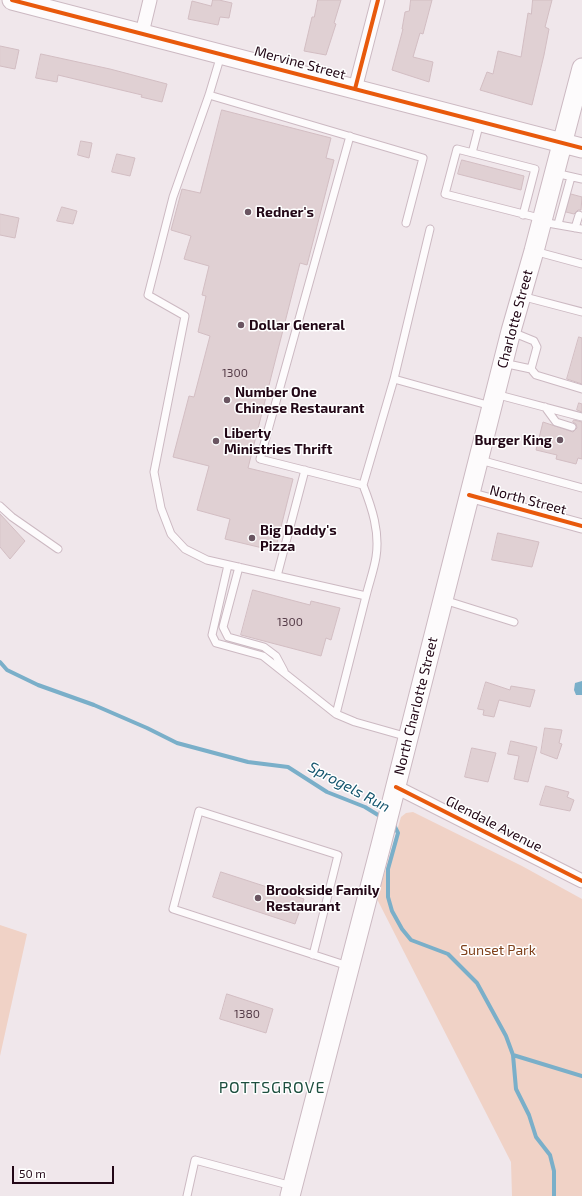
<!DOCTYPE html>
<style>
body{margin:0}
#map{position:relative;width:582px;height:1196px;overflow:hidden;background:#f0e7eb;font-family:"Exo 2",sans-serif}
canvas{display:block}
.scale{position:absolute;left:12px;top:1166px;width:102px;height:18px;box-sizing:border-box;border:2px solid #220716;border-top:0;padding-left:5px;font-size:12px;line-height:14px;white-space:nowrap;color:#220716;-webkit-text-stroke:3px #fff;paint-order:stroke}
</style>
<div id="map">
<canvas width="582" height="1196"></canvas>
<div class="scale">50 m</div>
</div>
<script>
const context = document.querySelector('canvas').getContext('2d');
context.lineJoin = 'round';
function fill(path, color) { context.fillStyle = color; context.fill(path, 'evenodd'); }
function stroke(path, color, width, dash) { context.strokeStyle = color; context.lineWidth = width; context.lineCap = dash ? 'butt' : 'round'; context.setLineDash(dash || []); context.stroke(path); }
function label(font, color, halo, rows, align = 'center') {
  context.font = font + ' "Exo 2",sans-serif'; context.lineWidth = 3; context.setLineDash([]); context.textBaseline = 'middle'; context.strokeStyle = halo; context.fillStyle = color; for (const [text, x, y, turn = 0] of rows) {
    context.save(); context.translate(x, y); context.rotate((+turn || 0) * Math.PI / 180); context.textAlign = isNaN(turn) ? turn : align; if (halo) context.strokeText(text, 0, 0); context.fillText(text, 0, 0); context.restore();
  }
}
fill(new Path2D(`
 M413 812 522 866 582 899V1196H512L511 1162 377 899 401 817 406 813Z
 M0 925 27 934 0 1056Z`), '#f0d2c6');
fill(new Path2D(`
 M582 681V695H576L574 690 575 683Z`), '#7aafc9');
stroke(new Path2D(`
 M0 662 7 670 38 685 94 705 147 728 177 743 248 762 288 767 327 792 365 807 383 818
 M392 824 394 825 398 833 388 869V897L392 911 402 929 411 940 448 954 477 983 506 1036 513 1055 516 1089 529 1115 536 1137 550 1155 554 1171V1196
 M513 1055 582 1076`), '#7aafc9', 4);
const building = new Path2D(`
 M213 0H219L232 3 229 18 220 17 218 25 188 19 192 1 211 6Z
 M318 0H341L334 23 336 24 326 55 304 51 312 17H314Z
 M411 0H432L423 34 420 33 413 57 433 62 429 82 392 70 403 29H402L405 12 409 11Z
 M533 0H552L545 27 549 29 544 55 532 105 480 90 487 72 493 74 498 51 521 57 528 13 531 14Z
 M0 46 19 50 15 69 0 66Z
 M41 54 110 69 167 84 162 102 141 97 142 95 58 75 57 82 36 78Z
 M222 110 331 138 326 158 334 160 307 265 300 263 248 468 293 479 275 551 225 539 230 519 197 510 209 466 173 457 189 396 194 397 210 336 198 332 206 296 202 295 209 266 184 259 191 236 171 230 182 189 200 193Z
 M81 141 92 143 89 158 78 155Z
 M117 154 135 158 130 176 112 172Z
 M462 160 524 176 521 190 458 174Z
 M571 194 582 197 581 210H578L574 214 566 212Z
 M62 207 77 211 73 224 57 221Z
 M0 214 19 218 15 238 0 235Z
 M579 337 582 338V384L567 379Z
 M579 403 582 404V412L577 410Z
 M574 420 582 422V459L578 458 576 464 556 459 557 455 536 450 543 422 573 432 577 428 576 424 573 422Z
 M0 514 25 541 10 559 0 547Z
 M498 533 539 542 532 567 492 560Z
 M253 590 310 605 311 601 340 608 331 640 326 638 321 656 241 635Z
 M486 682 510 690 511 686 535 690 530 707 499 700 494 717 483 715 484 710 478 709Z
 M545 728 562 730 559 743 562 744 557 759 541 753Z
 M511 741 537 747 528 782 514 779 519 756 508 754Z
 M472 748 496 753 488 782 465 777Z
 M546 786 569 792 567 797 574 800 570 811 540 805Z
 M221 872 304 899 295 924 213 897Z
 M227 994 273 1009 266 1033 220 1019Z`);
fill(building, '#e0d0d3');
stroke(building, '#d2bdc2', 1);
const lane = new Path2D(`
 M221 55 209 95 173 197 148 295 185 316 154 472 161 508 171 534 185 549 207 560 366 596 336 714 355 722 408 737
 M209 95 423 158 406 223
 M350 136 260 459 363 485 394 379
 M472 153 480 122
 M555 173 582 179
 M523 215 535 169 457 149 445 194 543 219
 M542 222 582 229
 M558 224 571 177
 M575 228 579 215
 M430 229 394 379 491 406
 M534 251 582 264
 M521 296 582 312
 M503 363 531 369 537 347 534 341 512 332
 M531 369 536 375 582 389
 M495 394 582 417
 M545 407 556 422 572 427
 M480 460 582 488
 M363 485C372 508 380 532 376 557 374 570 369 583 366 596
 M0 506 12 517 58 549
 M228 565 212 635 216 643 263 656 336 714
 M239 567 223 627 228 637 264 647 276 656 284 671
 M277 576 305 470
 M444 600 514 622
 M313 955 338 855 199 811 173 909 348 966
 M187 1196 195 1160 292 1186`);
const street = new Path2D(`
 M142 33 150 0
 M355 89 378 0
 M469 495 582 526
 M396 787 582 881`);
const secondary = new Path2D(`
 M12 0 582 148
 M290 1196 382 841 511 331 534 251 582 68`);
stroke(lane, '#ccb9c2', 9);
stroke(street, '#ccb9c2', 15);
stroke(secondary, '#ccb9c2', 21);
stroke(lane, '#fdfbfc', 7);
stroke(street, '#fdfbfc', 13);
stroke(secondary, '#fdfbfc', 19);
stroke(new Path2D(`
 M12 0 582 148
 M355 89 378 0
 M469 495 582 526
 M396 787 582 881`), '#e8590c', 4);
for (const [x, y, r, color] of [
 [248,212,4,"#6a5561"],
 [241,325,4,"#6a5561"],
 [227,400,4,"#6a5561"],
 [560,440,4,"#6a5561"],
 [216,441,4,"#6a5561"],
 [252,538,4,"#6a5561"],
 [258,898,4,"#6a5561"]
]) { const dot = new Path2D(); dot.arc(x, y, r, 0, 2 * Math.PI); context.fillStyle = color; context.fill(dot); stroke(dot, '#fff', 1.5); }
label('12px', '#543b47', null, [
 ["1300",235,373],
 ["1300",290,622],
 ["1380",247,1014]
]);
label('14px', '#220716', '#fff', [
 ["Mervine Street",300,63,15],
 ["Charlotte Street",515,319,-75],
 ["North Street",528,500,15],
 ["North Charlotte Street",416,706,-76],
 ["Glendale Avenue",494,824,27]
]);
label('bold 14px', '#220716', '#fff', [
 ["Redner's",256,212],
 ["Dollar General",249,325],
 ["Number One",235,392],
 ["Chinese Restaurant",235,408],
 ["Liberty",224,433],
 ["Ministries Thrift",224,449],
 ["Burger King",552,440,"right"],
 ["Big Daddy's",260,530],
 ["Pizza",260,546],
 ["Brookside Family",266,890],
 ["Restaurant",266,906]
], 'left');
label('14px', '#7f411b', '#fff', [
 ["Sunset Park",498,950]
]);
label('italic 15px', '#15556e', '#fff', [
 ["Sprogels Run",349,787,28]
]);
context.letterSpacing = '1px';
label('16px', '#1d4f3f', '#fff', [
 ["POTTSGROVE",272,1088]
]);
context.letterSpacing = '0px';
</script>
